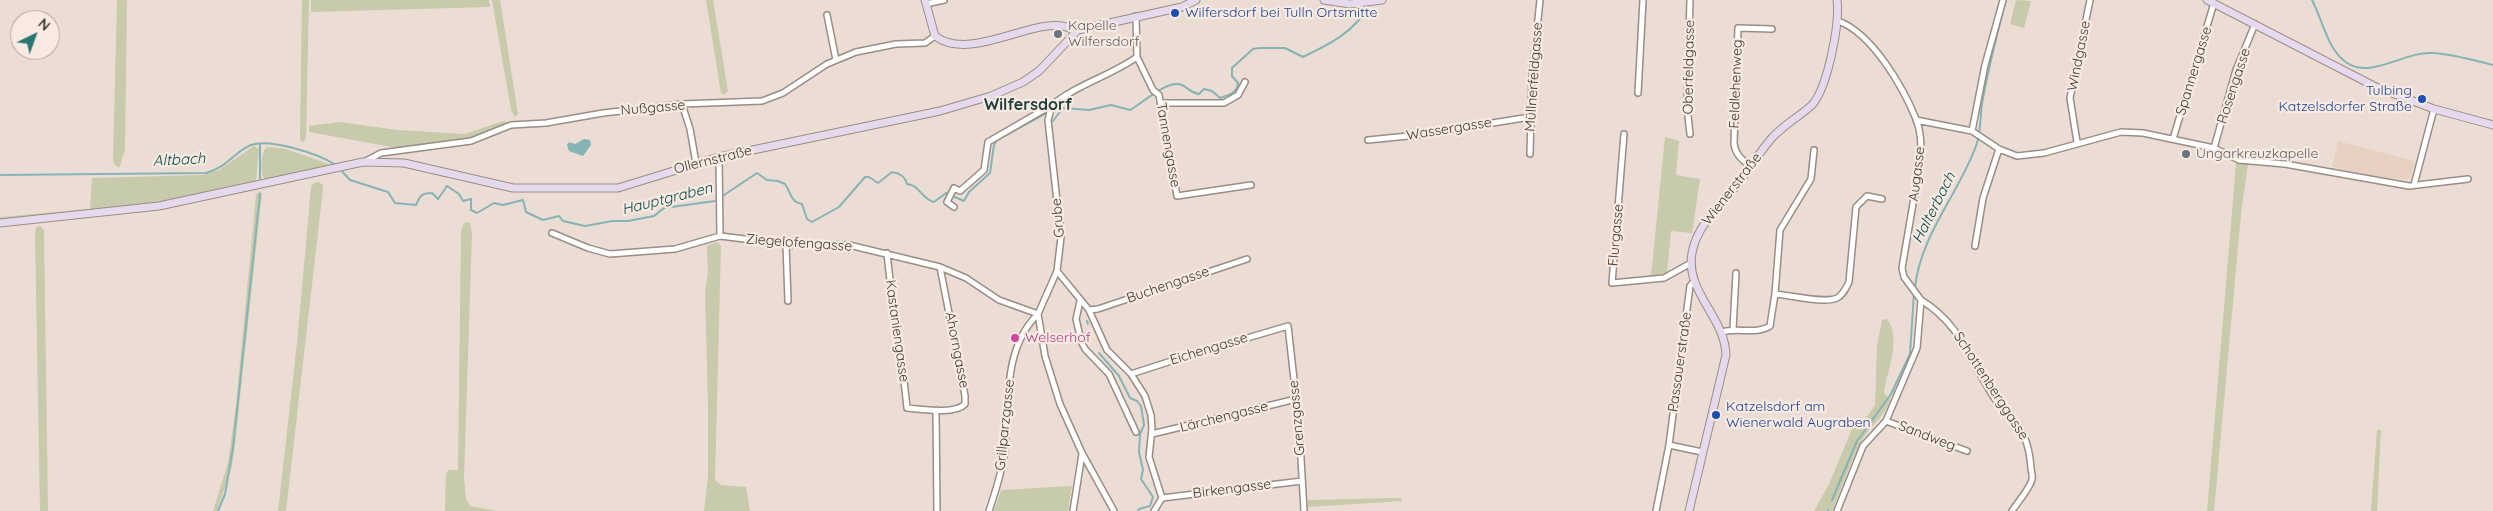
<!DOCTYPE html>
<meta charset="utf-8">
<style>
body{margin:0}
#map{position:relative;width:2493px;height:511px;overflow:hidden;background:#ecddd4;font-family:Quicksand,sans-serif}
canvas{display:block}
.north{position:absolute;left:10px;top:10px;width:50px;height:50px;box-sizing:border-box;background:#f9eae1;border:1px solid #afa39d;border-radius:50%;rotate:42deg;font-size:14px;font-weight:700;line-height:20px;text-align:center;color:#3f3936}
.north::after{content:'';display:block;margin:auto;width:18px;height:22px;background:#2b7574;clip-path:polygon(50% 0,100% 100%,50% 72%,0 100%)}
</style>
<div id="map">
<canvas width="2493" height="511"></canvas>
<div class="north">N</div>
</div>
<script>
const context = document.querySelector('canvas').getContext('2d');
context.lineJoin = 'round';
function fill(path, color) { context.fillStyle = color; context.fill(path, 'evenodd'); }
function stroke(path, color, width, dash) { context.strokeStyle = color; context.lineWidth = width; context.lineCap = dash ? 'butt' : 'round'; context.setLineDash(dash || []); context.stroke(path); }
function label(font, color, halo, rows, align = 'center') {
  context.font = font + ' Quicksand,sans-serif'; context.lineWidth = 4.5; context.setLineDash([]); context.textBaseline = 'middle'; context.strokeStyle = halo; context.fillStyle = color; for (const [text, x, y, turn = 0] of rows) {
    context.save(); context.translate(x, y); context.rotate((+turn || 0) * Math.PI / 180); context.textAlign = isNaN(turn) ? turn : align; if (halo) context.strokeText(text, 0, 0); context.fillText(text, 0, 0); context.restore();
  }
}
fill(new Path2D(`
 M2338 141 2414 161 2411 178 2406 180 2378 177 2332 167Z`), '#e6d1c3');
fill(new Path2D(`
 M117 0H127L125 150 119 168 114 164 113 158Z
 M302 0H309L306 138 303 142 300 140V136Z
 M311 0H489L490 7 311 12Z
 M492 0H500L518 114 515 117 511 110Z
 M706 0H713L728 91 724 95 721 93Z
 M2016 0 2031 1 2024 28 2010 24Z
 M506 120 505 124 467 139 397 148 309 132V126L339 122 398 130 465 134Z
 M1665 137 1679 141 1676 175 1700 179 1692 233 1671 231 1667 273 1651 276Z
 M254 146 259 149 256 183 134 206 0 220V217L90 209 92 178 202 175 219 170Z
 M267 147 286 149 332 165 265 180C260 173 260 153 267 147Z
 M2236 163 2248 164 2241 214 2214 511H2207Z
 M319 182 323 185V189L286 511H278L297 343 311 187 314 183Z
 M259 191 262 193 235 444 232 466 217 511H213L228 463 236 405 256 195Z
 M467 222 470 223 472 233 464 479 466 499 470 506 497 511H445L446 475 448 470H458L461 232 464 223Z
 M40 226 44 230 48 511H40L35 236 36 227Z
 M717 242 721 246 715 480 721 485 746 487 750 511H704L708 477V406L705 292 708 272 707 246Z
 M1887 319C1902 340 1887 370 1884 393L1890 399C1885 417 1871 425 1862 440 1850 463 1842 487 1832 511H1814L1829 484 1852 429 1869 414 1875 405 1877 346 1882 320Z
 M2377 430H2381L2377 511H2371Z
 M1072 486 1068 511H994L1001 490Z
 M1394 498H1401L1402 501 1308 507V500Z`), '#c7caab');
fill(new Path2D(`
 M584 139 590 140 591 145 583 156 569 151 567 145 569 142 575 144Z`), '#85b3b6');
stroke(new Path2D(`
 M2312 0C2322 19 2326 43 2341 58 2366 84 2403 51 2432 53 2453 54 2473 60 2493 65
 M1052 111 1063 108 1089 110 1111 105 1130 110C1143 103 1167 79 1182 85 1189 88 1190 93 1199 94L1204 89 1212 91 1220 98C1229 95 1237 93 1238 83L1232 76V68L1253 49 1259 48H1285L1303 57C1328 45 1357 31 1369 4
 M1053 121 1062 109
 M339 168 350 180 388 192 395 203 416 205C420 196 421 193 432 193L438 199 447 186 459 194 463 201 471 199V210L477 213 494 203 503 205 523 200 526 212 543 220 559 216 563 221 585 226 613 221H628L654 216 664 208 715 201 757 173 767 180 778 181 785 184C791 192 790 202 802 204L807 219 812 222 839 207 865 177H869L878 183 892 172C900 173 905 176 907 184 920 185 921 199 934 202L946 193 964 201 969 192 990 173 994 145 997 140 1048 112
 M0 175 206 173C228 167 234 152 251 145 270 138 319 154 336 165
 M260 179V144
 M1915 288C1920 236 1958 195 1976 146 1981 132 1980 118 1982 104 1988 69 1997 34 2006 0
 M1087 321 1088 324
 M1099 353 1119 376 1130 398 1137 401 1141 406 1144 425 1140 434 1139 452 1143 470 1141 479 1153 497 1150 506 1139 509 1138 511
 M1832 500 1857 441 1891 394 1910 354 1914 293
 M218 511 225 494 233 448 260 194
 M1828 511V510`), '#85b3b6', 2);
const street = new Path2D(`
 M926 4 944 0
 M827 15 836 60
 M1137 57 1153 90 1159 95 1177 196 1251 185
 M1638 93 1643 0
 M1161 103H1224L1238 95 1245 82
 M682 104 690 129 696 163
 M1916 120 1972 131 1999 149 2017 156 2044 153 2121 132 2143 133 2214 148 2239 160 2285 164 2409 186 2468 179
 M1972 131 1985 65 2003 0
 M1624 134 1612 283 1664 278 1691 263
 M1690 134 1687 107 1690 0
 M2173 139 2214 3
 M1368 140 1418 135 1530 117
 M2077 142 2070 98 2090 0
 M2214 148 2236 70 2255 24
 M1530 154 1532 77 1540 0
 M719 157 720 236
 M364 162 381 153 471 141 511 125 546 123 603 113 682 104 762 101 783 93 827 64 856 52 896 44 925 43 935 36
 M1751 167C1743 160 1735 155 1734 143L1738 28 1772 29
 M2414 185 2434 109
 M954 207 947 202 954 188 960 191 984 170 988 142 1052 105
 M552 233 588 248 610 254 675 249 720 236 786 244 849 245 940 267 966 278 999 300 1038 314
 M786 244 788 301
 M1975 246 1983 198 1999 149
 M887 253C892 305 902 356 907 408 920 409 955 415 965 404V396L940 267
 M1057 271 1089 310 1107 350 1131 374 1145 396 1151 415 1152 428 1149 457 1162 498 1154 511
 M1775 294C1789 295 1825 304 1837 298 1843 295 1846 288 1849 282L1856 207 1867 196 1882 199
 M1921 300C1962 325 1970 362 1995 399 2016 428 2028 428 2031 468 2031 471 2033 476 2032 479 2031 487 2017 503 2012 511
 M1080 301 1076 319 1081 341 1085 349 1109 374 1136 432
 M1089 310 1098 309 1247 259
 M1733 329 1736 273
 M1722 332C1737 327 1757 335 1770 326L1775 294 1780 230 1811 179 1814 150
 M1131 374 1193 354 1288 326 1299 424 1304 511
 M936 410 937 511
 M1886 421 1967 451
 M1152 434 1296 399
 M1669 445 1702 452
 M1162 498 1302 481
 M989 511C995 493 1001 475 1004 456 1010 409 1001 350 1038 314
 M1073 511 1082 454
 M1114 511 1082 453 1060 404 1045 356 1038 314 1057 271 1061 237 1048 120 1052 105C1078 84 1110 76 1137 57L1136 16
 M1656 511 1669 445 1690 286 1694 281
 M1837 511 1863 446 1886 421 1917 348 1921 300 1904 277 1902 268 1921 157C1921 144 1921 131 1916 119 1903 87 1872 33 1838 21`);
const secondary = new Path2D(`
 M925 0 935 36C973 65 1045 8 1075 31
 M1324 0 1350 4 1382 0
 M2207 0 2376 87 2434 109 2493 125
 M0 223 159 206 363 162 404 163 513 188H618L719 157 940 111 991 96 1023 82 1039 71 1078 30 1182 7 1196 0
 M1689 511 1726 355C1725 317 1685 292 1692 253 1696 228 1717 208 1733 190 1747 174 1757 155 1771 139 1783 125 1799 117 1812 105 1828 87 1840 23 1837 0`);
stroke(street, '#9a8d84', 8);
stroke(secondary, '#9a8d84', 9);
stroke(street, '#fff', 5);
stroke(secondary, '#e6d9ee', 7);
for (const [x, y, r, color] of [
 [1175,13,5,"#1a4fb4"],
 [1058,34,5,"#6b7280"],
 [2422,99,5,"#1a4fb4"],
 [2186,154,5,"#6b7280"],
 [1015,338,5,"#d1479c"],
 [1716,415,5,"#1a4fb4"]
]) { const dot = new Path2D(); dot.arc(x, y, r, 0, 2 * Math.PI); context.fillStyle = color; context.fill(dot); stroke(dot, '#f9eae1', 2); }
label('14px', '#164399', '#f9eae1', [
 ["Wilfersdorf bei Tulln Ortsmitte",1185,13],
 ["Tulbing",2412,91,"right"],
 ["Katzelsdorfer Straße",2412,107,"right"],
 ["Katzelsdorf am",1726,407],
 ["Wienerwald Augraben",1726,423]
], 'left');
label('14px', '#5b616d', '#f9eae1', [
 ["Kapelle",1068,26],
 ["Wilfersdorf",1068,42],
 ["Ungarkreuzkapelle",2196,154]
], 'left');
label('14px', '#3f3936', '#f9eae1', [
 ["Windgasse",2079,56,-79],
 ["Oberfeldgasse",1689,67,-89],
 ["Spannergasse",2194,71,-73],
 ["Müllnerfeldgasse",1534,77,-86],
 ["Feldlehenweg",1736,84,-88],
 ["Rosengasse",2234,86,-72],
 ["Nußgasse",653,108,-5],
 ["Wassergasse",1449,129,-9],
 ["Tannengasse",1168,145,80],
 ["Ollernstraße",713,160,-14],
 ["Augasse",1917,174,-83],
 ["Wienerstraße",1732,189,-52],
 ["Grube",1058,218,-95],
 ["Flurgasse",1616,235,-85],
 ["Ziegelofengasse",799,243,4],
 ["Buchengasse",1168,285,-19],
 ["Kastaniengasse",897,331,82],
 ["Eichengasse",1209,349,-17],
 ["Ahorngasse",957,350,79],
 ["Passauerstraße",1680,362,-82],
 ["Schottenberggasse",1991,386,57],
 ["Lärchengasse",1224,417,-14],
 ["Grenzgasse",1297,418,-95],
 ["Grillparzgasse",1005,425,-84],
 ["Sandweg",1927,436,21],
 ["Birkengasse",1232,489,-7]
]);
label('14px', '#b23c85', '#f9eae1', [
 ["Welserhof",1025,338]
], 'left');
label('italic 15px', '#024c4f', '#f9eae1', [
 ["Altbach",179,160,-3],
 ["Hauptgraben",667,199,-14],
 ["Halterbach",1934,208,-63]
]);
label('bold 16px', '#1c3e3d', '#f9eae1', [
 ["Wilfersdorf",1028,105]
]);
</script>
